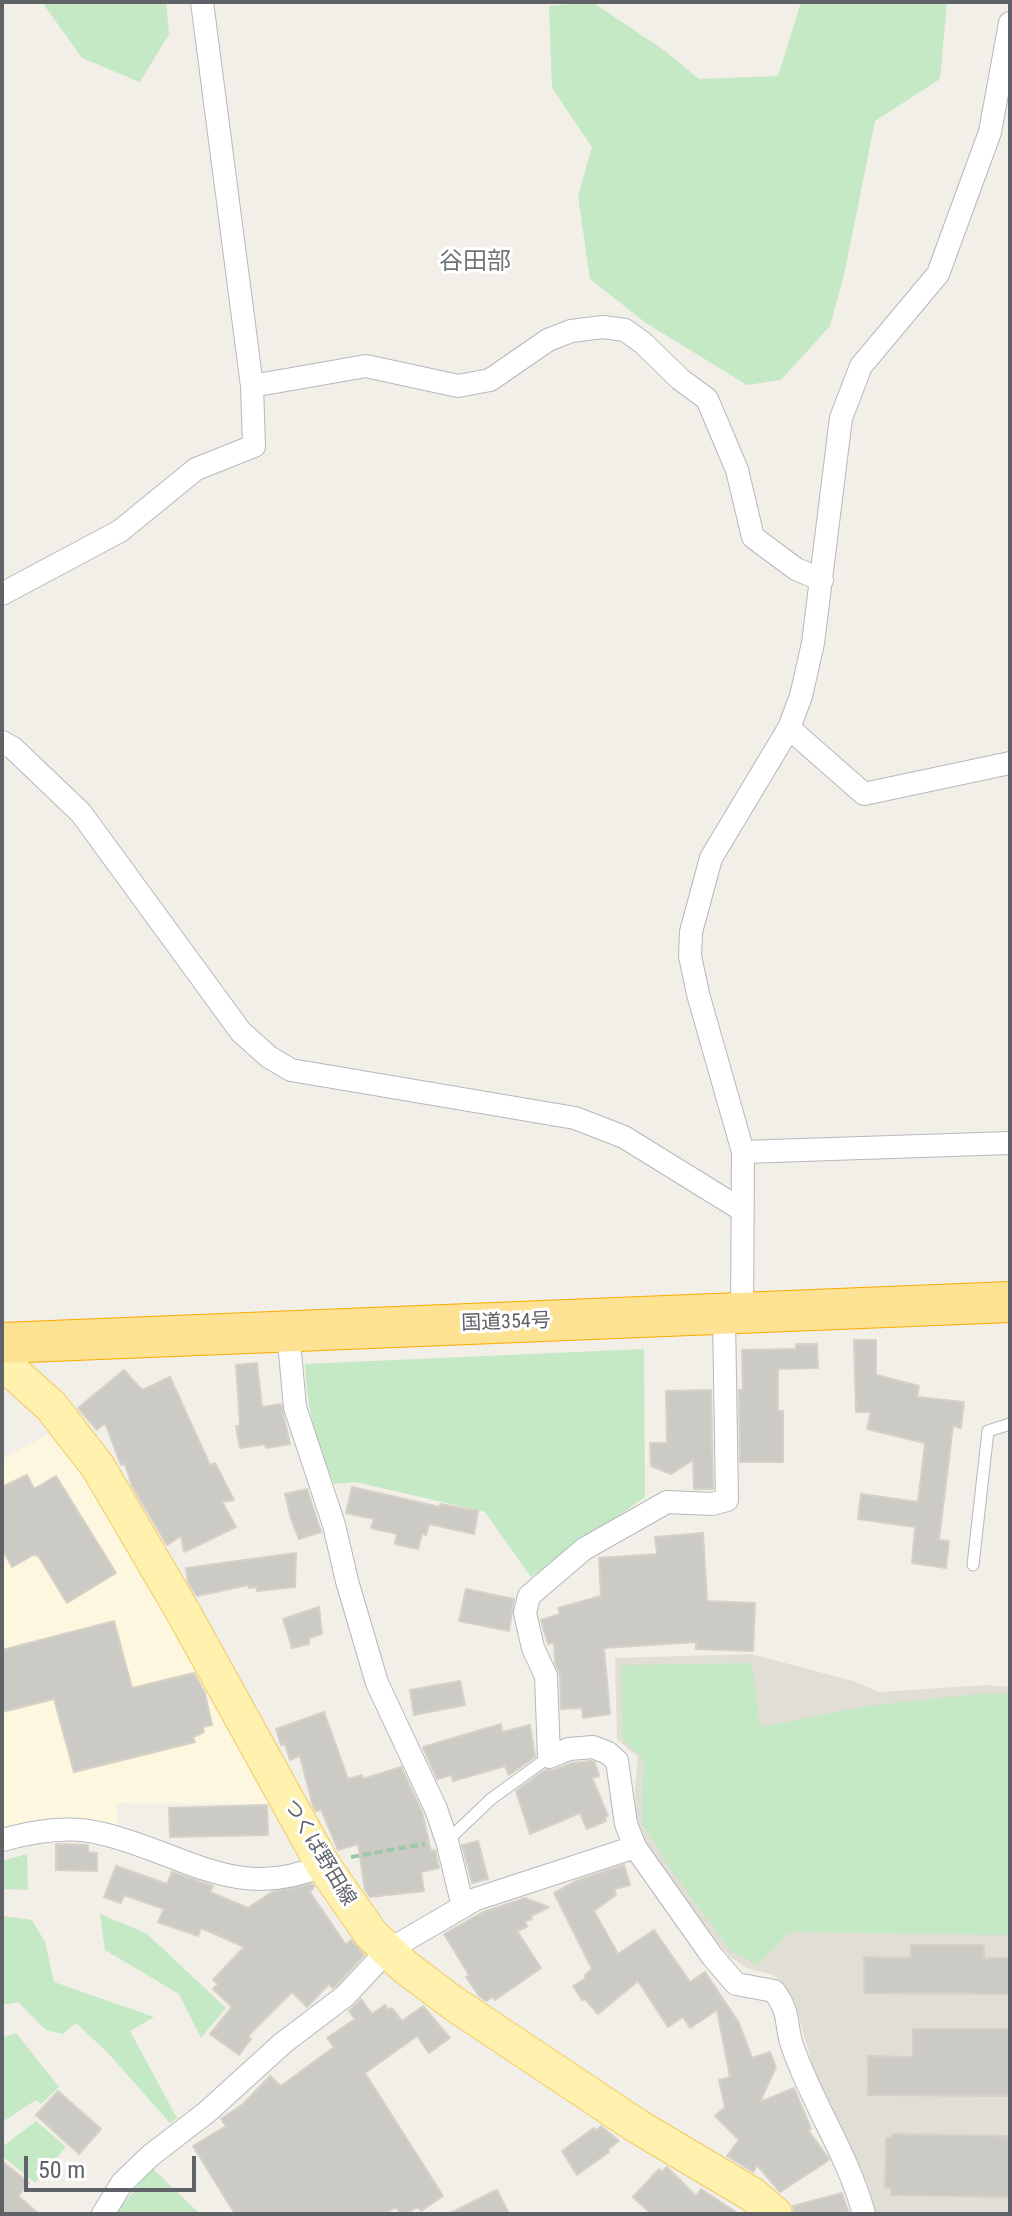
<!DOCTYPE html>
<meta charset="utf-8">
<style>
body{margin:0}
#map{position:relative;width:1012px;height:2216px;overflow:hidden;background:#f1efe8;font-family:"Roboto Condensed",sans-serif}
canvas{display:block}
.frame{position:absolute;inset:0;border:4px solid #5f6368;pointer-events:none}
.scale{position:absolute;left:24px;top:2156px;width:172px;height:36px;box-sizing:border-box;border:4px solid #5f6368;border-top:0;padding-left:10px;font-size:24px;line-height:28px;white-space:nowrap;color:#5f6368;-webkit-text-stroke:6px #fff;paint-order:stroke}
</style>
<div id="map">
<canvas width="1012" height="2216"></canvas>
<div class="frame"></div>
<div class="scale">50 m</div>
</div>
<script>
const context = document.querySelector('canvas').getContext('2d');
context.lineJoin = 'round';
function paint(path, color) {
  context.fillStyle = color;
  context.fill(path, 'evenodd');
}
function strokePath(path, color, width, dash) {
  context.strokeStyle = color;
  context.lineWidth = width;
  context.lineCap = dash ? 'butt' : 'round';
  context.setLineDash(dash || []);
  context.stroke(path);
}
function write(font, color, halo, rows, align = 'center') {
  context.font = font + ' "Roboto Condensed","Noto Sans JP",sans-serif';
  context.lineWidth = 6;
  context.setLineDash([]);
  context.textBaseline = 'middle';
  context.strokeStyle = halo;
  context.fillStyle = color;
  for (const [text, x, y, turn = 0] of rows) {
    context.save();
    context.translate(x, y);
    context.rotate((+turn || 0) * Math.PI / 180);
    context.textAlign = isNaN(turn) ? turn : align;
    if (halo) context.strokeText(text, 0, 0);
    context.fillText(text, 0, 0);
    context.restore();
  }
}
const commercial = new Path2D(`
 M53 1432 85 1472 274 1804 116 1803 118 1830 2 1832V1459Z`);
const education = new Path2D(`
 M751 1654 853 1681 879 1692 987 1685 1010 1687V2214H876L867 2183 814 2071 795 2003 781 1981 773 1975 747 1968 729 1956 682 1897 636 1826 635 1788 638 1757 617 1739 615 1658Z`);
const green = new Path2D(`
 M42 2H166L169 34 140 82 82 58Z
 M592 2 665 51 699 79 778 76 801 2H947L940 79 875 121 844 275 830 326 781 380 747 385 646 323 590 279 578 196 592 147 552 88 549 6Z
 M644 1349 645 1497 531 1577 485 1512 356 1482 334 1484C317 1445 306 1406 305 1364Z
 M752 1663 760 1727 867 1706 987 1693 1010 1694V1935L790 1932 757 1965 731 1951 672 1871 642 1824 643 1759 622 1738 621 1665Z
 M27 1854 28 1890 2 1889V1861Z
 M100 1914 146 1933 226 2008 201 2038 179 1994 105 1950Z
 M2 1916 32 1920 45 1942 54 1982 154 2017 130 2031 177 2118 170 2123 108 2053 76 2023 63 2034 46 2030 18 2002 2 2005Z
 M16 2033 59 2087 41 2104 36 2100 2 2122V2038Z
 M36 2121 66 2147 35 2183 2 2156V2147Z
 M152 2168 200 2214H115Z`);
const building = new Path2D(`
 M854 1340H876V1375L919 1386 917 1397 964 1402 961 1428 953 1426 939 1540 949 1541 946 1568 912 1563 915 1527 858 1519 861 1494 918 1502 925 1443 867 1429 871 1412H856Z
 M796 1344H817L818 1368 778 1369V1411H783V1462H740L739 1390H743L742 1350 796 1349Z
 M257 1363 262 1407 281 1404 290 1444 266 1448 265 1444 240 1448 236 1426H240L236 1365Z
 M124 1370 142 1390 170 1377 210 1465 215 1463 234 1500 222 1502 236 1527 184 1552 181 1536 167 1545 132 1486 125 1464 121 1465 105 1423 97 1430 78 1408Z
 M711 1390 713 1489H694L693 1460 671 1474 651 1466 650 1443H667L666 1391Z
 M27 1475 34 1489 56 1476 116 1573 67 1603 39 1557 35 1554 12 1567 2 1549V1487Z
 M352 1487 440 1507V1504L478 1511 474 1534 429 1524 426 1535 422 1533 418 1549 395 1544 397 1534 371 1528 374 1519 346 1513Z
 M307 1489 321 1532 299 1539 291 1519 285 1494Z
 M703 1533 707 1601 755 1603 753 1651 696 1649V1642L604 1648 610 1714 583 1718 582 1708 561 1709 560 1675 555 1663 554 1642 548 1644 541 1620 560 1614 558 1608 601 1596 599 1558 657 1554 655 1537Z
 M296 1553 295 1587 257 1591V1587L249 1588 248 1585 197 1596 188 1582 186 1568Z
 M466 1589 514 1599 509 1631 459 1621Z
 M319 1607 322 1634 309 1638V1644L292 1648 283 1619Z
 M114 1621 132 1688 194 1673 205 1693 212 1725 203 1727 204 1732 193 1737 195 1742 74 1772 54 1699 2 1712V1650Z
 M460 1681 465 1705 414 1715 410 1690Z
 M324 1712 348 1779 362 1775 363 1779 401 1767 422 1812 431 1851 435 1850 439 1868 421 1872 424 1891 370 1897 365 1890 358 1844 338 1850 321 1809 316 1811 313 1806 300 1756 290 1760 285 1744 281 1745 276 1729Z
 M501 1724 502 1732 530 1725 535 1757 509 1775 505 1766 453 1781 451 1775 437 1779 423 1747Z
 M591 1761 595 1763 599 1776 592 1778 608 1816 605 1817 606 1821 587 1829 580 1813 530 1834 516 1791 545 1770H554L572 1763Z
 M267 1805 268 1835 170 1837 169 1808Z
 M478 1841 488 1879 472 1883 462 1845Z
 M56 1844 88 1845V1852L97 1853V1871L56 1870Z
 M624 1865 630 1885 614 1889 616 1895 594 1911 618 1954 654 1930 690 1982 705 1972 739 2023 752 2058 770 2052 776 2067 760 2102 794 2088 811 2129 808 2130 827 2156 829 2160 780 2192 757 2165 753 2172 727 2156 739 2140 715 2116 725 2107 719 2080 730 2077 717 2010 690 2028 683 2017 668 2027 638 1981 598 2014 585 1999 582 2000 573 1986 585 1979V1975L592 1969 554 1893 576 1881Z
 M116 1866 167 1884 172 1872 213 1886 210 1892 248 1908 272 1892 312 1884 314 1887 310 1892 346 1945 351 1940 364 1955 336 1986 332 1988 329 1984 307 2007 292 1992 248 2036 251 2039 239 2055 210 2034 232 2007 213 1989 218 1984 213 1980 244 1947 201 1928 198 1936 158 1922 164 1909 124 1895 121 1903 104 1897Z
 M525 1898 549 1907 531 1916 532 1919 525 1921 527 1927 517 1931 541 1968 495 2000 493 1997 486 2001 479 1996 466 1977 469 1975 444 1934 483 1912Z
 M911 1945H984V1958H1010V1994L864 1993V1957L911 1958Z
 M361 1999 372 2014 385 2005 388 2010 392 2008 402 2021 423 2006 450 2038 429 2053 417 2036 365 2073 443 2196 421 2211 418 2207 406 2214H401L396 2207 384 2214H235L193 2146 226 2126 221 2119 243 2104 270 2076 281 2086 334 2047 327 2038 355 2019 349 2011Z
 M913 2029H1010V2096L868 2095V2056L913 2057Z
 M58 2091 101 2129 79 2154 36 2115Z
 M601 2126 619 2141 607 2150 609 2152 577 2175 562 2151 594 2128 595 2131Z
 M892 2134 1010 2136V2197L891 2195V2188H885L886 2138 892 2137Z
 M2 2161 29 2183 18 2196 39 2214H2Z
 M667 2167 696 2196 701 2189 739 2214H651L633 2197 659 2169 662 2172Z
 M497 2190 509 2214H448Z
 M842 2193 849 2214H794L793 2206Z`);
const path = new Path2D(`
 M351 1857 425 1844`);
const lane = new Path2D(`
 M973 1565 988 1431 1010 1424
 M447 1841 491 1799 549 1757`);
const street = new Path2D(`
 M252 386 366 366 458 386 490 380 548 340 571 331 603 327 625 330 643 343 680 379 707 399 737 470 753 537 796 569 822 580
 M2 594 120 531 196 469 254 446 252 386 202 2
 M789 728 864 794 1010 763
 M2 742 13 748 81 813 241 1032 269 1057 291 1070 575 1118 624 1137 742 1210
 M743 1152 1010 1143
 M742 1314 743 1152 698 994 690 956 691 932 711 858 789 728 801 696 813 643 841 418 861 366 938 274 990 132 1010 23
 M724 1315 727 1500 712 1504 667 1502 584 1549 529 1596 525 1613 533 1648 546 1676 549 1757 569 1749 593 1747 608 1753 617 1761 626 1824 635 1847 712 1956 736 1984 774 1991C792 2016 784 2023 793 2048 813 2105 848 2155 864 2214
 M288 1331 295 1407 334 1525 347 1581 377 1683 436 1809 447 1841 463 1907
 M2 1840C32 1832 68 1825 99 1833 181 1851 236 1904 323 1865
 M103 2214 122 2183 150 2156 207 2112 283 2043 345 1996 387 1951 476 1899 635 1847`);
const primary = new Path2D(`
 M2 1362 51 1406 98 1467 183 1612 323 1865 371 1934 404 1966 453 2003 637 2126 753 2195 775 2214`);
const highway = new Path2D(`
 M2 1343 1010 1302`);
const streetNames = [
 ["国道354号",506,1323,-2],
 ["つくば野田線",319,1853,59]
];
const quarterNames = [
 ["谷田部",475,263]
];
paint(commercial, '#fef7e0');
paint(education, '#e1ded6');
paint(green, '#c5e8c5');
paint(building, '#cccac5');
strokePath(building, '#d6d1c6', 2);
strokePath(lane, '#b5b8bc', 13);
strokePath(street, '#b5b8bc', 24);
strokePath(primary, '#f2c960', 36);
strokePath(highway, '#f9ab00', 42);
strokePath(path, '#9cc7a9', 4, [8, 4]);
strokePath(lane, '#fff', 11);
strokePath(street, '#fff', 22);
strokePath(primary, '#fff2af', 34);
strokePath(highway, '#fde293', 40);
write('20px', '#5f6368', '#fff', streetNames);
write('24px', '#70757a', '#fff', quarterNames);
</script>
